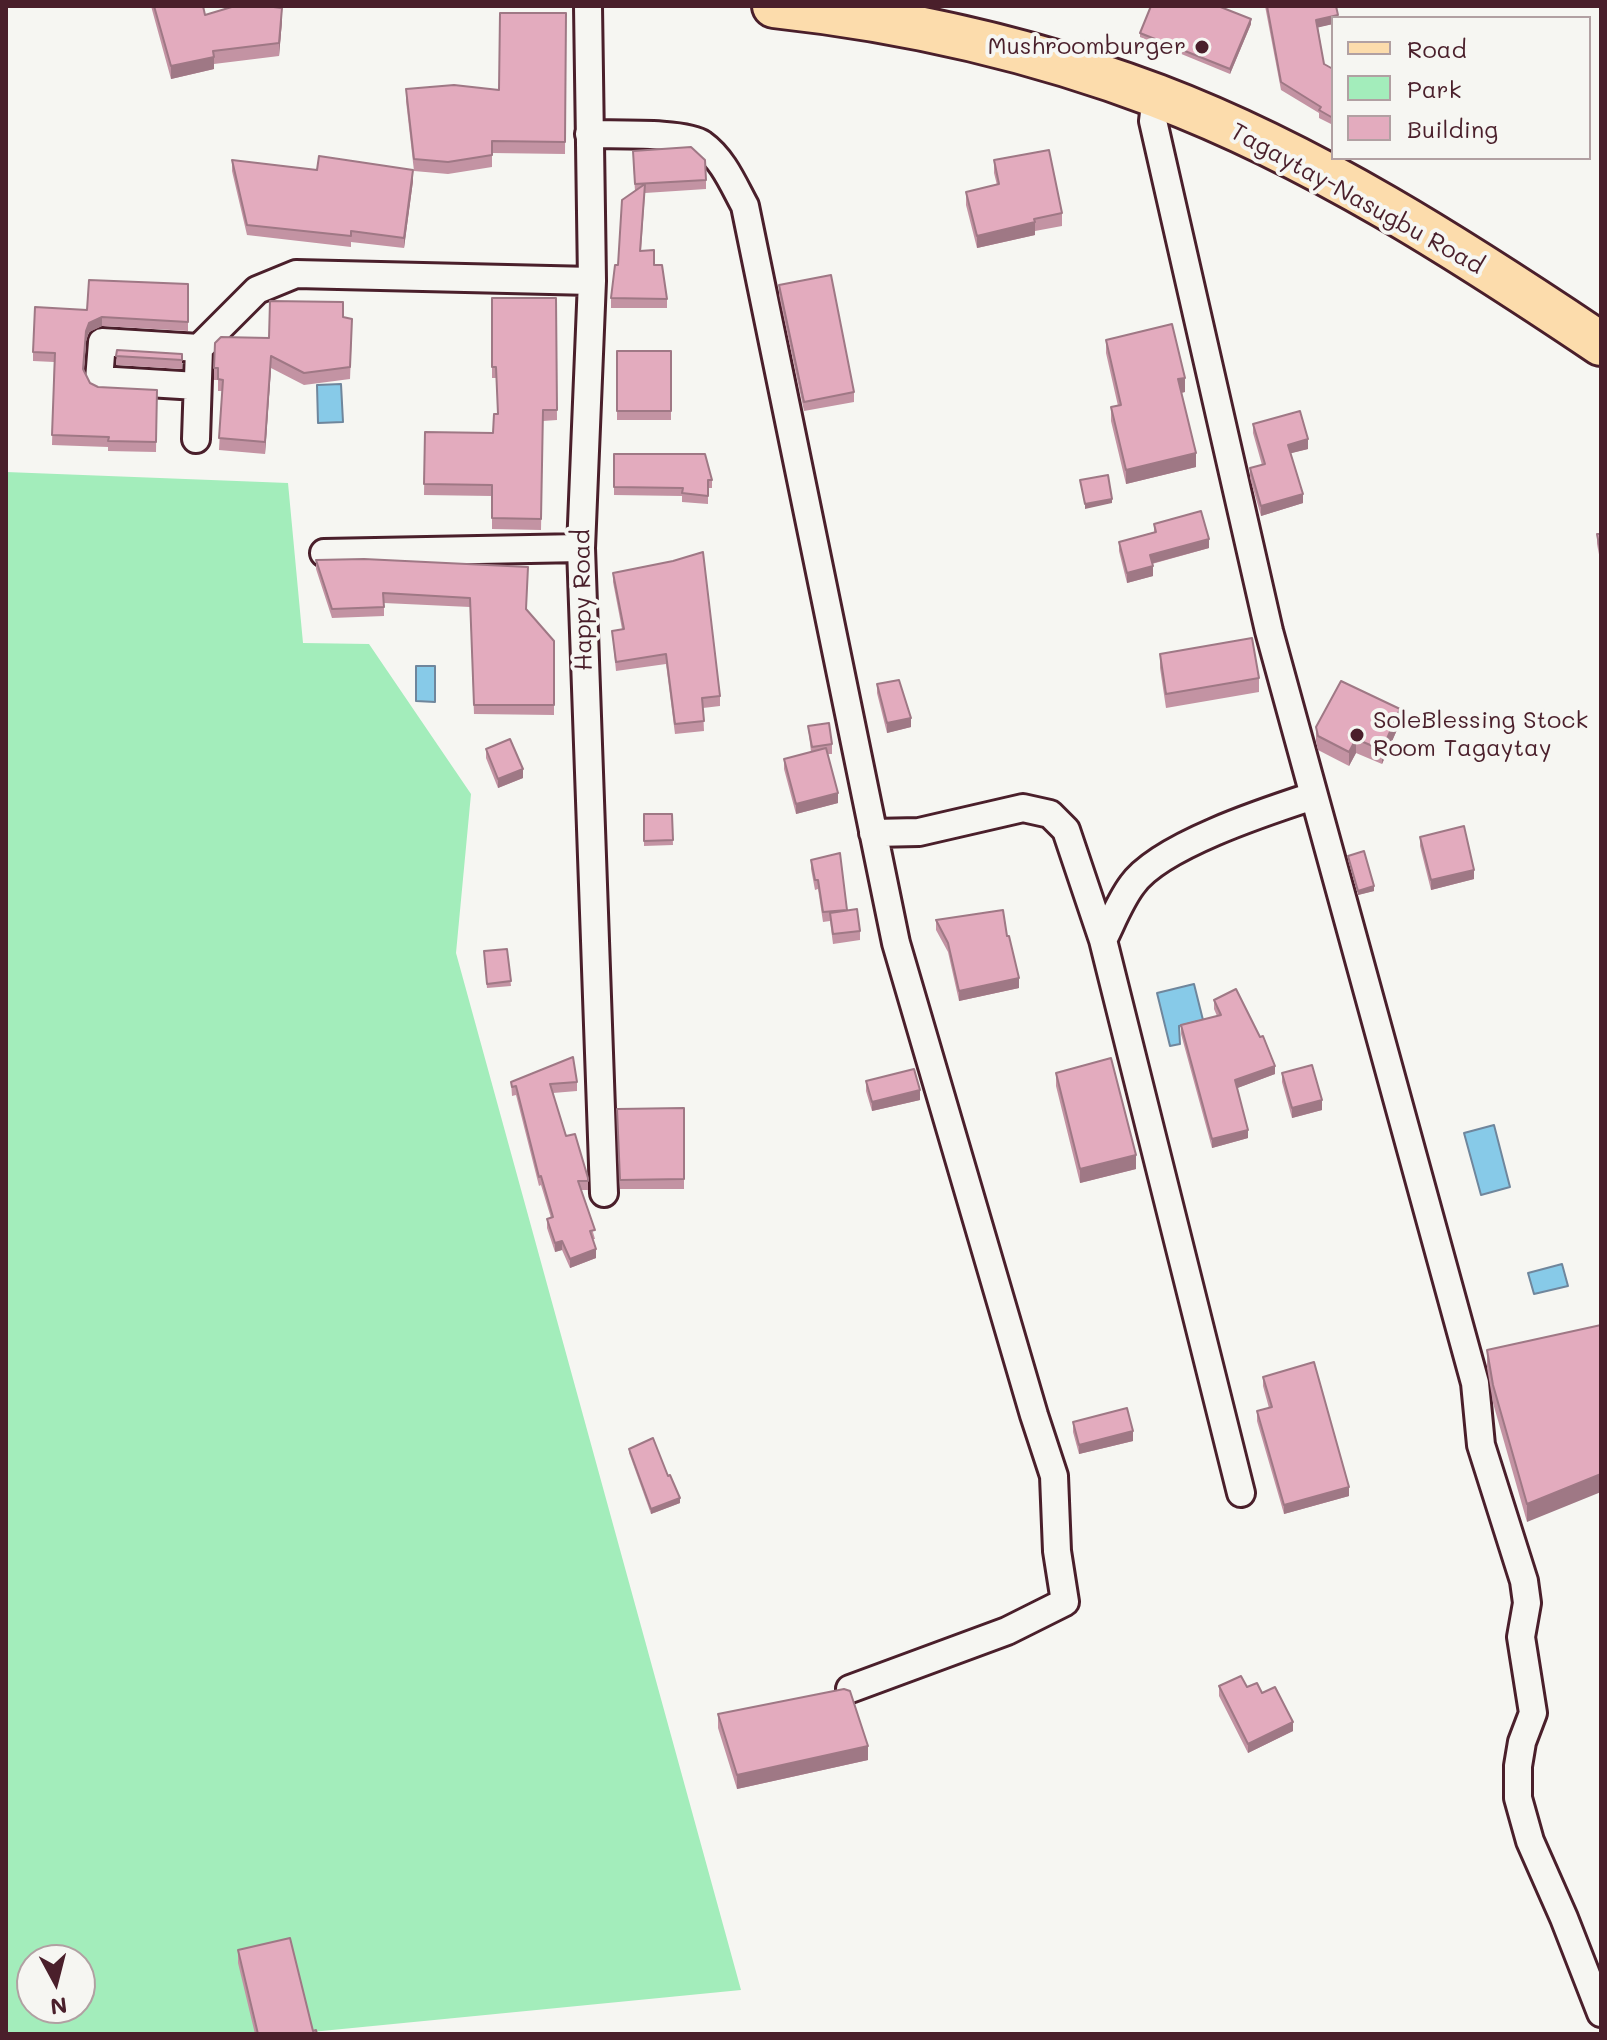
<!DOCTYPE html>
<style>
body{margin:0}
#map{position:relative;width:1607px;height:2040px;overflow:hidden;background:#f6f6f2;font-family:Mali,sans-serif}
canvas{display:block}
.frame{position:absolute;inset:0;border:8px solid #4a1f2b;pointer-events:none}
.legend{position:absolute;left:1331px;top:16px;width:260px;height:144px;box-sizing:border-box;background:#f6f6f2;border:2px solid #b1a0a2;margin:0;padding:10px 14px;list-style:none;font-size:24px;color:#4a1f2b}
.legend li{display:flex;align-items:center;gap:16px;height:40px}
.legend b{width:40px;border:2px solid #b1a0a2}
.north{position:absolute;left:16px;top:1944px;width:80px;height:80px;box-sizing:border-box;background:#f6f6f2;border:2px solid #b1a0a2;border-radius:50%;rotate:173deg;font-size:22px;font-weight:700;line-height:32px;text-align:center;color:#4a1f2b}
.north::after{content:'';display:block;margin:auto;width:28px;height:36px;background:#4a1f2b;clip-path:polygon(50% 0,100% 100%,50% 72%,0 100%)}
</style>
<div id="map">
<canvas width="1607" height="2040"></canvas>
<div class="frame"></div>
<ul class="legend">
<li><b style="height:10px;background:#fcdcac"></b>Road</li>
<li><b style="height:22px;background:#a3edbb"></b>Park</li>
<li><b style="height:22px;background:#e3abbe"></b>Building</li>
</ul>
<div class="north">N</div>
</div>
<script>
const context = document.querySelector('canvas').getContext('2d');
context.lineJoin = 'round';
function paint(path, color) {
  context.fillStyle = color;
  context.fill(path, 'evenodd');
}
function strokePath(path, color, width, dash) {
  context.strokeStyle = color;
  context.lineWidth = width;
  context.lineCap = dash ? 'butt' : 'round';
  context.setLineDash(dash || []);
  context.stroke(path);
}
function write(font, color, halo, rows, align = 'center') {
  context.font = font + ' Mali,sans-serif';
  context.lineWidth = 8;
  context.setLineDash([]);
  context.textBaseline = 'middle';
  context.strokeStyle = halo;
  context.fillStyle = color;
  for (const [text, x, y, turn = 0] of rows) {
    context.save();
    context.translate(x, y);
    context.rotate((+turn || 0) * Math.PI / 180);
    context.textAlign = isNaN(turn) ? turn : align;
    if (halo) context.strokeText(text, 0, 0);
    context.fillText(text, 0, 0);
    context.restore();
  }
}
const green = new Path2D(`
 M6 472 288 483 303 643 369 644 471 794 456 953 741 1990 291 2034H6ZM32 1960H80V2008H32Z`);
const water = new Path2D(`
 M341 384 343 422 318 423 317 385Z
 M416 666H435V702L416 701Z
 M1194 984 1203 1020 1179 1026 1180 1044 1170 1046 1157 993Z
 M1494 1125 1510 1187 1481 1195 1464 1133Z
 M1562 1264 1568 1286 1534 1294 1528 1273Z`);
const minor = new Path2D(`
 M588 6 592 281 581 548 604 1193
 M1156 96 1153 121 1269 631 1475 1383 1481 1445 1524 1581 1527 1603 1521 1637 1533 1713 1522 1742 1518 1766V1798L1530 1841 1564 1918 1601 2013
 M589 134C612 135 686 132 702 144 723 159 733 184 745 206L896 943 1034 1415 1054 1476 1057 1551 1065 1602 1007 1631 850 1689
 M197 386 99 380 102 342 199 348
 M196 439 199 348 257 290 296 274 592 281
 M324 553 581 548
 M873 833 919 832 1023 808 1050 814 1066 830 1103 940 1241 1493
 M1103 940C1112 922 1120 901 1132 885 1159 846 1267 811 1313 796`);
const primary = new Path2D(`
 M774 6C903 20 1035 50 1157 96 1315 156 1461 250 1601 344`);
const wall = new Path2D(`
 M151 6H203L205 15 266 6 282 21 279 56 214 64V69L171 79Z
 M1265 6H1336L1338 18H1333V24L1318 27 1324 64 1333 69V125L1319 118V113L1281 90Z
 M566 13 565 154 492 153V167L448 174 414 171 406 101V89L499 90Z
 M1251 24 1230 74 1140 37V33Z
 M232 160 413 181 404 248 351 242V247L247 235 232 171Z
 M633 160 706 180V189L645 193 641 251 654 265 667 299V308H611V298L635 191Z
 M994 160 1062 213V226L1035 231V235L977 248 966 205V192L997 185 994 173Z
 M188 284V331L102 326 89 332 86 341 84 371 90 383 98 387 157 390 156 452 108 451V447L52 445 54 362 33 361V352L87 310Z
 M779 285 854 392V402L804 411 779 295Z
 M492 298H556L557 420 543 421 541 530 492 529V496L424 495 425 432 493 433 498 414 496 378H492Z
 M343 318 352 331 350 379 304 385 271 368 265 454 219 450 222 391H218V380H214V368Z
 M1106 340 1185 392 1182 393 1196 467 1126 484 1111 421V407L1118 406 1106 353Z
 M117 350 182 354V369L116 365Z
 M617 351H671V420H617Z
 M1253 424 1308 449 1291 453 1303 503 1261 516 1250 478V468L1262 465 1253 433Z
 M614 454 712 480V488H708V504L682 502V496L614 495Z
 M1154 524 1209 548 1152 564 1153 576 1127 583 1119 551V542L1154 532Z
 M1597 534H1601V565L1597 544Z
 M316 560 526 610 554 641V715L474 714 470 607 384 603V616L332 618 316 569Z
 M613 573 720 696V706L703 708 704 731 675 734 666 664 616 671 612 631 622 629 613 582Z
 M1160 654 1259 678V692L1166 708 1160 668Z
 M877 684 911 727 887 733 877 693Z
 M1400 723 1382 764 1356 753 1349 766 1318 750 1316 741V727Z
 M808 726 832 744V754H828L838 803 796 814 784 769V759L811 752Z
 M486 749 523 778 498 788 486 758Z
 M644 814H672L673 845 644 846Z
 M1420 837 1474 879 1431 890 1420 846Z
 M840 853 847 911 860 931V940L833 944 830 921 823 922 818 889 815 890 811 869V860Z
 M1348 856 1374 891 1358 895 1348 860Z
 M936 920 1019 988 959 1001 948 952 936 930Z
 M507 949 511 986 487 988 484 951Z
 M1214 1000 1275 1074 1237 1088 1248 1138 1212 1148 1181 1034V1025L1217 1016 1214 1009Z
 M1056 1073 1136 1169 1080 1183 1056 1086Z
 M1282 1073 1322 1110 1292 1118 1282 1082Z
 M866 1081 920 1100 872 1111 866 1091Z
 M511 1082H577V1091L553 1093 566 1136 588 1178V1190H581L595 1239H593L596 1258 570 1268 562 1250 555 1252 547 1228V1219L551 1218 541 1185 539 1186 516 1095 512 1096Z
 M684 1108V1189H620L617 1109Z
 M1601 1325 1527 1522 1493 1403 1487 1368V1350Z
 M1263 1377 1349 1496 1284 1514 1257 1421V1411L1269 1408 1263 1386Z
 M1073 1422 1133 1441 1079 1454 1073 1432Z
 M629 1449 668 1476 680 1503 651 1514 629 1453Z
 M1219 1686 1247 1687 1262 1693 1293 1731 1248 1753 1219 1696Z
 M718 1714 868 1760 737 1789 718 1728Z
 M238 1950 313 2031 317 2034H255L238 1963Z`);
const shadedWall = new Path2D(`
 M282 8V21L279 56V43Z
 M1338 15V18H1333V24L1316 28V20Z
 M1251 19V24L1230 74V69Z
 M214 57V69L171 79V66Z
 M413 170V181L404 248V238Z
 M1035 222V235L977 248V236Z
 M102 317V326L89 332 86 341 83 379 86 331 89 323Z
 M271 356V368L265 454V442Z
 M1185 378V392L1178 393V379Z
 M1308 439V449L1288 454V445Z
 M1196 453V467L1126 484V470Z
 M1303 494V503L1261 516V506Z
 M1112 499V503L1085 509V504Z
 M1209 539V548L1150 564V555Z
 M1153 566V576L1127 583V573Z
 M1400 709V723L1382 764V750Z
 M911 718V727L887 733V723Z
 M1356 739V753L1349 766V752Z
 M523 769V778L498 788V779Z
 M838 793V803L796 814V804Z
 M1474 870V879L1431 890V880Z
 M1374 886V891L1358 895V891Z
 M1019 978V988L959 1001V991Z
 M1275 1066V1074L1235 1089V1080Z
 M920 1090V1100L872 1111V1102Z
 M1322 1100V1110L1292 1118V1108Z
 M1248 1130V1138L1212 1148V1139Z
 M1136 1155V1169L1080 1183V1169Z
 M562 1241V1250L555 1252V1243Z
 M596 1249V1258L570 1268V1259Z
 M1133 1431V1441L1079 1454V1445Z
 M1601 1474V1492L1527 1522V1504Z
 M1349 1487V1496L1284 1514V1505Z
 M680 1498V1503L651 1514V1509Z
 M1293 1722V1731L1248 1753V1744Z
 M868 1746V1760L737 1789V1775Z`);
const building = new Path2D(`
 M154 6H203L205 15 235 6H265L282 8 279 43 213 51 214 57 171 66Z
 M1151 6H1218L1251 19 1230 69 1140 33Z
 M1267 6H1336L1338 15 1316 20 1324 64 1333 69V118L1319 110 1321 107 1281 82Z
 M500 13H566L565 142 492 141V155L448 162 414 159 406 89 454 85 499 90Z
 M691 147 705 160 706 180 635 184 633 151Z
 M1049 150 1062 213 1034 219 1035 222 977 236 966 192 999 184 994 160Z
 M319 156 413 170 404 238 351 231V236L247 225 232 160 317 170Z
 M645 184 640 251 654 250V265H662L667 299 611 298 615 265H618L622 200Z
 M831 275 854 392 804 402 779 285Z
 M89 280 188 284V322L102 317 89 323 86 331 83 369 90 383 98 387 157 390 156 442 108 441 109 437 52 435 55 353 33 352 35 307 87 310Z
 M492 298H556L557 410H543L541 519 492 518V485L424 484 425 432 493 433 494 414H498L496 367H492Z
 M270 301 343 302V317L352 319 350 367 304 373 271 356 265 442 219 438 223 380 218 379V368H214L215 343 221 337 269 338Z
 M1172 324 1185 378 1178 379 1196 453 1126 470 1111 407 1121 405 1106 340Z
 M117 350 182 354V360L116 356Z
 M617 351H671V411H617Z
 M1300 411 1308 439 1288 445 1303 494 1261 506 1250 468 1265 464 1253 424Z
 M614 454H705L712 480H708V496L682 493 683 488 614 487Z
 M1108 475 1112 499 1085 504 1080 480Z
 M1201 511 1209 539 1150 555 1153 566 1127 573 1119 542 1156 532 1154 524Z
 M1597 534H1601V555Z
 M703 552 720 696 702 698 704 721 675 724 666 654 616 662 612 631 624 629 613 573 673 561Z
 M364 559 528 567 526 609 554 641V705H474L470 598 383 593 384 607 332 609 316 560Z
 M1252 638 1259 678 1166 694 1160 654Z
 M899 680 911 718 887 723 877 684Z
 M1341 681 1400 709 1382 750 1356 739 1349 752 1318 736 1316 727Z
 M829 723 832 744 812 747 808 726Z
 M510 739 523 769 498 779 486 749Z
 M826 748 838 793 796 804 784 759Z
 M644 814H672L673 840 644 841Z
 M1464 826 1474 870 1431 880 1420 837Z
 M1364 851 1374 886 1358 891 1348 856Z
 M840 853 847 910 823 912 818 880H815L811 860Z
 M857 909 860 931 833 934 830 913Z
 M1003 910 1007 936H1009L1019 978 959 991 948 943 936 920Z
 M507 949 511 981 487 984 484 951Z
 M1236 989 1260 1037 1263 1036 1275 1066 1235 1080 1248 1130 1212 1139 1181 1025 1221 1015 1214 1000Z
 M573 1057 577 1082 550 1084 566 1136 575 1134 588 1178V1181H578L595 1230 590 1231 596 1249 570 1259 562 1241 555 1243 547 1219 553 1217 541 1176 539 1177 516 1086 512 1087 511 1082Z
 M1111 1058 1136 1155 1080 1169 1056 1073Z
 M1312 1065 1322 1100 1292 1108 1282 1073Z
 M914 1069 920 1090 872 1102 866 1081Z
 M684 1108V1179L620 1180 617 1109Z
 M1601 1325V1474L1527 1504 1493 1385 1487 1350Z
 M1314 1362 1349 1487 1284 1505 1257 1411 1272 1407 1263 1377Z
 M1127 1408 1133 1431 1079 1445 1073 1422Z
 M653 1438 668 1476 670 1475 680 1498 651 1509 629 1449Z
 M1241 1676 1247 1687 1257 1683 1262 1693 1275 1687 1293 1722 1248 1744 1219 1686Z
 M844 1689 850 1691 868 1746 737 1775 718 1714Z
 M290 1938 313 2031 316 2030 317 2034H258L238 1950Z`);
const markers = [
 [1202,47,8,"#4a1f2b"],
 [1357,735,8,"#4a1f2b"]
];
const poiNames = [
 ["Mushroomburger",1186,47],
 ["SoleBlessing Stock",1373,721,"left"],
 ["Room Tagaytay",1373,749,"left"]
];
const streetNames = [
 ["Tagaytay-Nasugbu Road",1357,199,29],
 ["Happy Road",583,600,-91]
];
paint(green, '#a3edbb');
paint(water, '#87cae8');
strokePath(water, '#6f869c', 2);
strokePath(minor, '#4a1f2b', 32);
strokePath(primary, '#4a1f2b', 48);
strokePath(minor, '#f6f6f2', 26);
strokePath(primary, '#fcdcac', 42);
paint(wall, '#c393a3');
paint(shadedWall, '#9f7885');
paint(building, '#e3abbe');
strokePath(building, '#9f7885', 2);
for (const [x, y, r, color] of markers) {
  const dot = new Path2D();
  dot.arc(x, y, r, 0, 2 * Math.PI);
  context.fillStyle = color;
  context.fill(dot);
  strokePath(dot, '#f6f6f2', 3);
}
write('24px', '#4a1f2b', '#f6f6f2', poiNames, 'right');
write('24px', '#4a1f2b', '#f6f6f2', streetNames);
</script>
